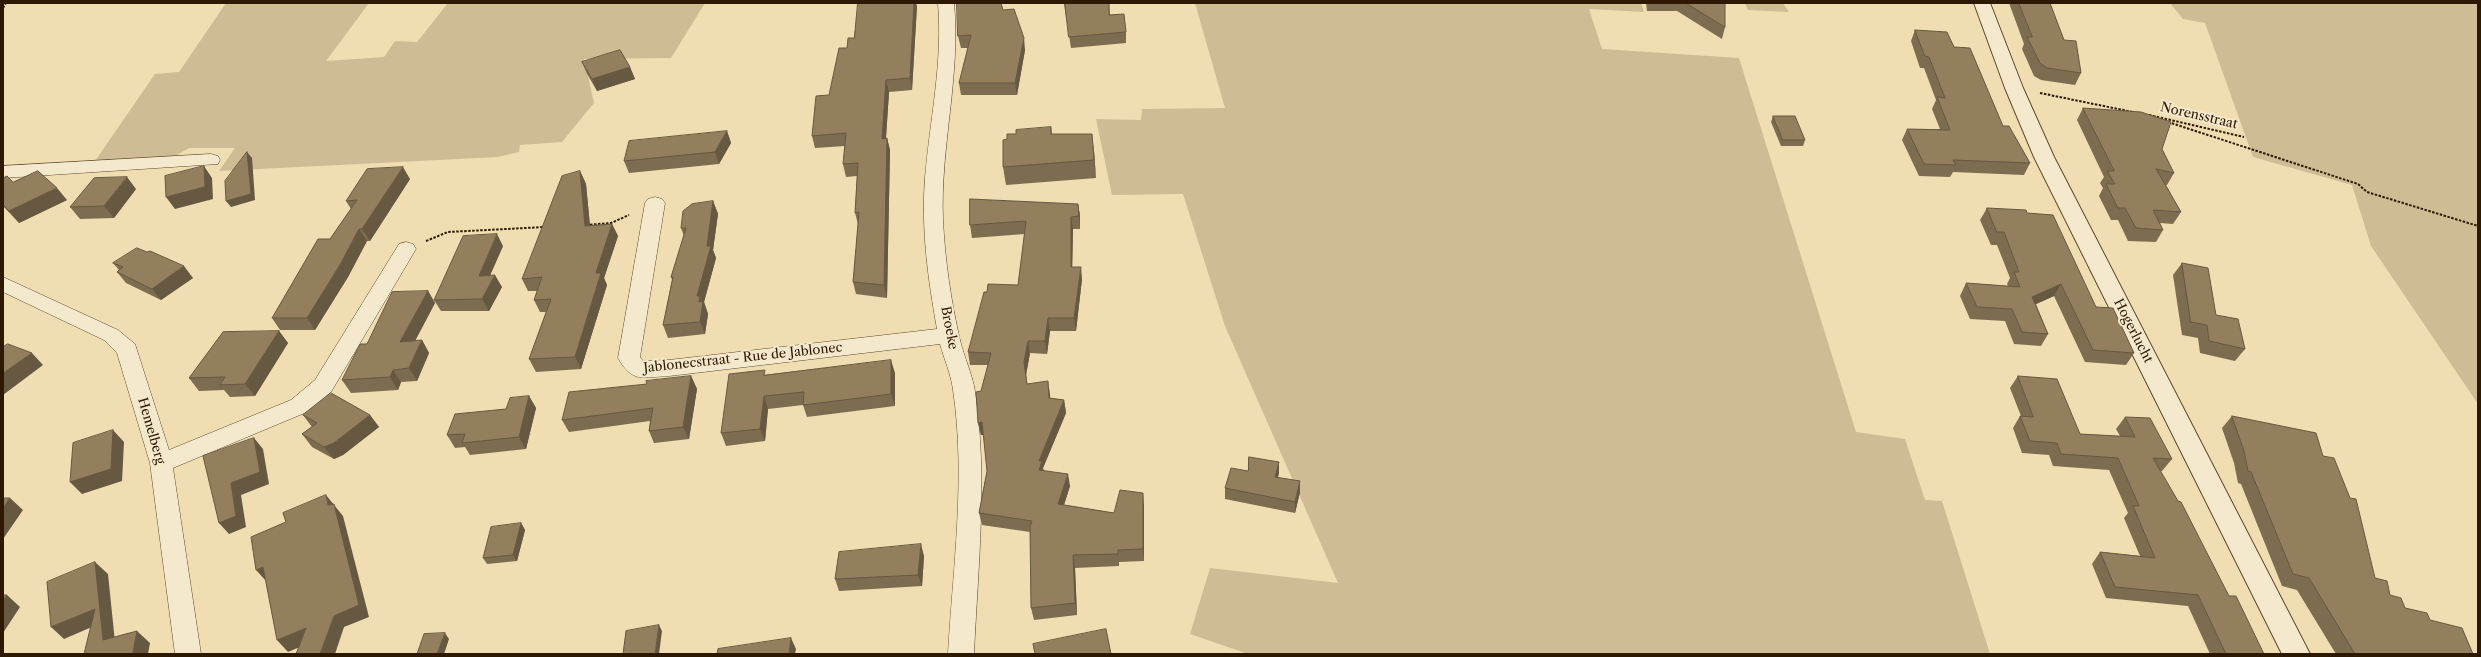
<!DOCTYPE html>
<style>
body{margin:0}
#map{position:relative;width:2481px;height:657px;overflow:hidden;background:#f0ddb2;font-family:"Libre Caslon Text",serif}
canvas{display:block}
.frame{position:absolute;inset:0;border:4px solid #2f1801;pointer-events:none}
</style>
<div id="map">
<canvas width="2481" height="657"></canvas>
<div class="frame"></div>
</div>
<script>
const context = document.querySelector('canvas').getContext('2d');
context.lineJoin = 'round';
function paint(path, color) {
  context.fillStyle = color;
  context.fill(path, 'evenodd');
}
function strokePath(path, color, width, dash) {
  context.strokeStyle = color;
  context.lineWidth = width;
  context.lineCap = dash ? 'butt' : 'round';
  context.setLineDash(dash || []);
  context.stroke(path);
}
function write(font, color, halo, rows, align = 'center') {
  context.font = font + ' "Libre Caslon Text",serif';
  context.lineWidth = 4;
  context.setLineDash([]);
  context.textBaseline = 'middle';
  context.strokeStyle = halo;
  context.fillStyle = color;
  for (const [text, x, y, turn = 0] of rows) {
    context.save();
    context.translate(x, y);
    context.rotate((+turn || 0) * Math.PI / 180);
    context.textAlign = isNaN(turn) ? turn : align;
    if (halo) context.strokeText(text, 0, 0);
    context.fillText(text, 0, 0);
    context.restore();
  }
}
const green = new Path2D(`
 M226 3H369L326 61 384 57 395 41 417 42 448 3H705L671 58 584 59 594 103 562 142 520 145 519 152 498 157 219 171 235 148H189L170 159 95 161 155 74 179 72Z
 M1195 3H1641L1644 12 1589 9 1602 49 1739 58 1856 432 1905 439 1925 500 1942 501 1990 654H1248L1190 634 1210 568 1338 583 1225 326 1183 194 1112 195 1096 119 1141 120 1142 109 1225 108Z
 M1745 3H1783L1789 12 1748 10Z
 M2170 3H2478V404L2371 246 2352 185 2253 157 2205 23 2183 19Z`);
const path = new Path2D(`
 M3 8 6 3
 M2040 93 2133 112
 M2149 115 2244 137
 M2168 122 2358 184 2367 192 2478 226
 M586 225 611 223 629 215
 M426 241 448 232 545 227`);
const minor = new Path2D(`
 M938 3H954C961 76 940 147 943 220 945 260 951 301 960 340 964 357 972 373 975 391 988 477 978 567 974 654H948C953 567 966 477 953 390 951 374 944 359 940 344L669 376C643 377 633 384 618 358L645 203 648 199 655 197 662 199 665 203 640 357 643 361 669 360 937 329C928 279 921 229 925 178 930 119 943 63 938 3Z
 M211 154 218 156 220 160 218 164 3 178V166Z
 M406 242 413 244 416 249 331 392 307 412 173 468 201 654H175L150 463 117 353 104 340 3 292V277L118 330 135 344 169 450 291 400 315 380 399 244Z`);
const tertiary = new Path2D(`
 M1974 3H1990L2023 88 2054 157 2310 654H2282L2034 157 2005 88Z`);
const wall = new Path2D(`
 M1064 3H1109L1110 15 1126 32V43L1071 48Z
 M1646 3H1725V27L1722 39 1677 11H1647Z
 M2009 3H2050L2064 40 2081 73 2075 85 2041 80 2034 76 2022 49 2024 44Z
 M917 6 912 90 889 92 886 139 887 138 890 150 887 298 856 294 853 282 858 224 855 213 857 176 846 177 843 164 845 146 815 148 812 136 829 95 847 48 854 38Z
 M1003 10 1025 50 1017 95H961L959 83 968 48H961L958 36Z
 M1915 30 1954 47 2003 126 2030 163 2024 175 1953 172 1950 177 1919 176 1902 140 1907 129H1940L1932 109 1936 100 1924 68H1920L1911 41Z
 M582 62 630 67 635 79 597 91 587 74Z
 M2083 108 2162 149 2174 173 2167 185H2166L2181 212 2173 224 2160 223 2163 230 2156 242 2128 241 2118 220H2111L2099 196 2103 188 2100 183 2104 177 2077 120Z
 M1773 116 1805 140 1803 146H1781L1771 122Z
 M1051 127 1052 134 1094 151 1096 178 1006 185 1003 167 1007 139 1016 134Z
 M727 131 731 143 719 164 629 173 624 161Z
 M580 171 586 184 590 225 612 224 618 236 604 278 607 285 581 369 536 372 529 359 546 312H540L534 300 537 291H528L522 279Z
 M3 178 13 182 67 200 19 223 3 206Z
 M410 179 370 241H367L348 277 315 330H280L272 318 330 239 351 209 346 201Z
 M136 189 114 218 80 219 70 207Z
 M713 201 718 214 713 250 716 258 704 302 708 314 705 334 668 338 663 325 672 280 671 277 684 236 681 228Z
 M1078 204 1080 216V229H1073L1072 267 1082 279 1076 331H1050L1047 354 1030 353 1026 375 1027 384 1050 394V398L1064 400 1066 413 1043 468 1044 471 1070 486 1064 505 1114 513 1144 506V561L1119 562V566L1075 568 1077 615 1034 620 1031 608 1030 532 982 525 979 513 987 471 984 435H981L978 423 981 391 988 365H970L968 352 987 292 1018 285 1025 234 972 238 970 225Z
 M1987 208 2027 213 2096 307 2134 353 2126 365 2085 362 2054 296 2036 304 2048 334 2041 346 2014 344 2005 321 1970 319 1960 296 1966 283 2008 286 2007 284 2010 278 1997 245H1991L1980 220Z
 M503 246 490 275 502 287 489 311H441L434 300Z
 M147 252 193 278 161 300 126 283 117 272 119 270 113 263Z
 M2182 263 2216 315 2245 349 2235 361 2200 353 2198 338 2182 335 2173 275Z
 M428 291 435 303 415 341 422 340 429 353 417 381 401 382 398 390 351 393 342 380 367 344Z
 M279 331 288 343 255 396 230 397 224 390 199 391 189 378Z
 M895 373V406L807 417 803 405 768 409 765 441 726 446 721 433 766 375Z
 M691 376 697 389 689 439 654 443 649 431 650 421 569 432 562 420 647 384Z
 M2018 376 2080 434 2120 436 2116 429 2125 417 2172 459 2162 471H2160L2229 596 2264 654H2210L2188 606 2106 598 2092 564 2100 552 2140 556 2124 518 2128 513 2109 470 2053 466 2049 455 2022 453 2013 428 2020 416H2021L2010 388Z
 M529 396 536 408 526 449 470 455 465 447 455 448 447 435 506 409Z
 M303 415H370L379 427 343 455 334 459 312 447 302 434 312 427Z
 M2232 416 2323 456 2375 578 2390 595 2405 608 2430 620 2473 654H2336L2297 590 2282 586 2241 484 2238 483 2234 463 2222 428Z
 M1279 462V473L1278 477 1300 492 1295 513 1225 499V488L1248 471Z
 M521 523 525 530 517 561 487 564 483 558Z
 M924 556 922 586 839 591 835 579Z`);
const shadedWall = new Path2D(`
 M914 3H916L917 6 912 90 910 78Z
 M1024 38 1025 50 1017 95 1015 83Z
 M630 67 635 79 597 91 592 79Z
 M886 80 889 92 885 151 882 139Z
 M727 131 731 143 719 164 715 152Z
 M1092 134 1094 151 1096 178 1094 160Z
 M887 138 890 150 887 298 884 285Z
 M247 152 252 158 255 200 231 207 226 201Z
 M204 166 212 178 213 199 175 209 166 197Z
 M403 167 410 179 370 241 362 229Z
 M580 171 586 184 591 238 585 226Z
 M127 177 136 189 114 218 104 206Z
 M57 188 67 200 19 223 9 211Z
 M713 201 718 214 713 250 716 258 704 302 708 314 705 334 700 322 697 296 707 246Z
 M1078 204 1080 216V229L1079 216Z
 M1071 217 1073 229 1072 280 1071 267Z
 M612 224 618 236 604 278 607 285 581 369 575 357 596 273Z
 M359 229 367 241 348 277 315 330 307 318Z
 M497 234 503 246 485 287 479 276Z
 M184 266 193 278 161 300 152 289Z
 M1081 267 1082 279 1076 331 1074 318Z
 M495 275 502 287 489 311 482 299Z
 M2061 284 2054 296 2025 309 2032 297Z
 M428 291 435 303 408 354 400 342Z
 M1048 318 1050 331 1047 354 1045 341Z
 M279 331 288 343 255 396 245 384Z
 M422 340 429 353 417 381 409 368Z
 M1028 341 1030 353 1026 375 1029 397 1024 362Z
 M32 353 43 365 3 395V373Z
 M891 360 895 373V406L891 394Z
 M393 370 401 382 398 390 390 377Z
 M691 376 697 389 689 439 683 427Z
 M1048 381 1050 394 1051 410 1049 398Z
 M529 396 536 408 526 449 519 437Z
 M764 396 768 409 765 441 760 429Z
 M1064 400 1066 413 1043 468 1044 474 1039 470V461Z
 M370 415 379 427 343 455 334 459 324 447Z
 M982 422 985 435H981L978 423Z
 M113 430 124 442 122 481 82 494 70 482Z
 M254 438 263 449 269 484 241 495 246 527 229 534 219 523 231 483Z
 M1279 462V473L1275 488V477Z
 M1068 474 1070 486 1060 517 1058 504Z
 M1300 481V492L1295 513V502Z
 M1143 493 1144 506V561L1143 549Z
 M326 495 343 516 369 617 344 627 335 654H320L334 616 328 505Z
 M10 498 23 510 3 539V508Z
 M521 523 525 530 517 561 513 555Z
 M921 544 924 556 922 586 918 575Z
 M1073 555 1075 568 1077 615 1075 603Z
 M95 562 108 574 116 652 103 640 101 623 64 639 51 627Z
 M263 567 267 582 256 570Z
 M7 595 20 607 3 633V600Z
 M659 625 662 631 659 654H655Z
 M306 628 316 640 288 652 277 640Z
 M137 631 150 643 148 654H130Z
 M445 633 449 639 444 654H437Z
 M791 638 796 649 795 654H789Z`);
const building = new Path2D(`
 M858 3H914L910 78 886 80 882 139 887 138 884 285 853 282 859 212 855 213 858 163 843 164 846 133 812 136 816 96 829 95 839 48H847L848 38H854Z
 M957 3H1001L1003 10 1014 9 1024 38 1015 83H959L971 35 958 36Z
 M1065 3H1109V15L1124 14 1126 32 1069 37Z
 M1686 3H1725V27Z
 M2019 3H2050L2064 40 2076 41 2081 73 2047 68 2040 63 2027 37H2032Z
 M1915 30 1947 32 1954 47 1970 48 2003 126H2009L2030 163 1953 160 1956 165 1924 164 1907 129 1950 130 1937 97 1945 98 1929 57 1925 56Z
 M620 50 630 67 592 79 582 62Z
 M2083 108 2141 112 2171 122 2162 149 2174 173 2156 169 2181 212 2153 210 2163 230 2136 228 2125 208H2118L2106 184H2115L2107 171H2114Z
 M1773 116H1795L1805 140H1783Z
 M1051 127V134H1092L1094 160 1003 167V140L1007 139V134H1016V130Z
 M727 131 715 152 624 161 629 141Z
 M247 152 251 194 226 201 225 181Z
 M204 166 205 187 166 197 165 176Z
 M403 167 362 229H359L340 265 307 318H272L318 239H330L357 200 346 201 367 169Z
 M38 171 57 188 9 211 3 205V178L7 176 13 182Z
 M580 171 585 226 612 224 596 273H601L575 357 529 359 551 299 534 300 542 277 522 279 562 176Z
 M127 177 104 206 70 207 94 178Z
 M970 199 1078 204 1079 216 1071 217V267H1081L1074 318H1048L1045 341H1028L1024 362 1027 384 1048 381 1049 398 1064 400 1039 461H1042L1039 470 1068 474 1058 504 1114 513 1120 490 1143 493V549L1118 550V554L1073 555 1075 603 1031 608 1030 526 1032 521 979 513 987 471 982 422 978 423 976 392 981 391 991 353 968 352 984 292H987L988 284 1018 285 1026 221 970 225Z
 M713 201 707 246H711L697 296H700L699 302 703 301 700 322 663 325 673 277H671L686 228H681L683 211 692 204Z
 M1987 208 2026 210 2027 213 2053 215 2096 307 2113 308 2134 353 2093 350 2061 284 2032 297 2048 334 2022 332 2012 309 1977 307 1966 283 2020 287 2014 272H2019L2004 232H1997Z
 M497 234 479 276 495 275 482 299 434 300 463 236Z
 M137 248 147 252 150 251 184 266 152 289 117 272 123 267 113 263Z
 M2182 263 2208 268 2216 315 2238 319 2245 349 2209 341 2207 325 2191 322Z
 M428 291 400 342 422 340 409 368 393 370 390 377 342 380 360 344H367L392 292Z
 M279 331 245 384 220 385 225 377 189 378 223 332Z
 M8 344 32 353 3 373V347Z
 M891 360V394L803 405 804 392 764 396 760 429 721 433 729 374 765 370 764 375Z
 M691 376 683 427 649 431 653 408 562 420 569 392 647 384 646 381Z
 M2018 376 2057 379 2080 434 2135 437 2125 417 2150 418 2172 459 2153 458 2178 501 2181 502 2229 596H2236L2264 654H2226L2198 595 2115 587 2100 552 2155 558 2133 506H2139L2118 458 2061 454 2057 443 2030 441 2020 416 2033 417Z
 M331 393 370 415 334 443 324 447 302 434 317 423 303 415Z
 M529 396 519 437 462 443 465 434 447 435 455 414 506 409 510 398Z
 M2232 416 2316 433 2323 456 2334 458 2350 498 2356 499 2375 578 2387 581 2390 595 2401 598 2405 608 2427 613 2430 620 2462 628 2473 654H2355L2309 578 2293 574 2251 472 2248 471 2244 451Z
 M113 430 111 469 70 482 73 443Z
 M254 438 260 472 231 483 236 516 219 523 203 456Z
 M1249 457 1279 462 1275 477 1300 481 1295 502 1225 488 1231 468 1248 471Z
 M326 495 328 505 334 504 359 605 334 616 320 654H296L306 628 277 640 263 567 256 570 251 537 286 522 283 513Z
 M3 498H10L3 508Z
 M521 523 513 555 483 558 491 527Z
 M921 544 918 575 835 579 839 552Z
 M95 562 103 640 137 631 133 653 130 654H84L95 609 51 627 47 582Z
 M3 595H7L3 600Z
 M659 625 655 654H623L626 631Z
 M1106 629 1111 654H1035L1033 644Z
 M445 633 437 654H417L424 634Z
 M791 638 789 654H717L718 649Z`);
const streetNames = [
 ["Norensstraat",2199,116,13],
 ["Broeke",949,328,79],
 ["Hogerlucht",2133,331,63],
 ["Jablonecstraat - Rue de Jablonec",743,358,-6],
 ["Hemelberg",151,431,74]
];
paint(green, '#cfbc94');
strokePath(minor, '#5f492d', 1);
strokePath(tertiary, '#5f492d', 2);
strokePath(path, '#2f1801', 2, [2.5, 1.5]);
paint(minor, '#f5e9cd');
paint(tertiary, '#f5e9cd');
paint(wall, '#7e6c50');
paint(shadedWall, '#675841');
paint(building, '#937e5d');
strokePath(building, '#675841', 1);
write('13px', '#2f1801', '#f5e9cd', streetNames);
</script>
